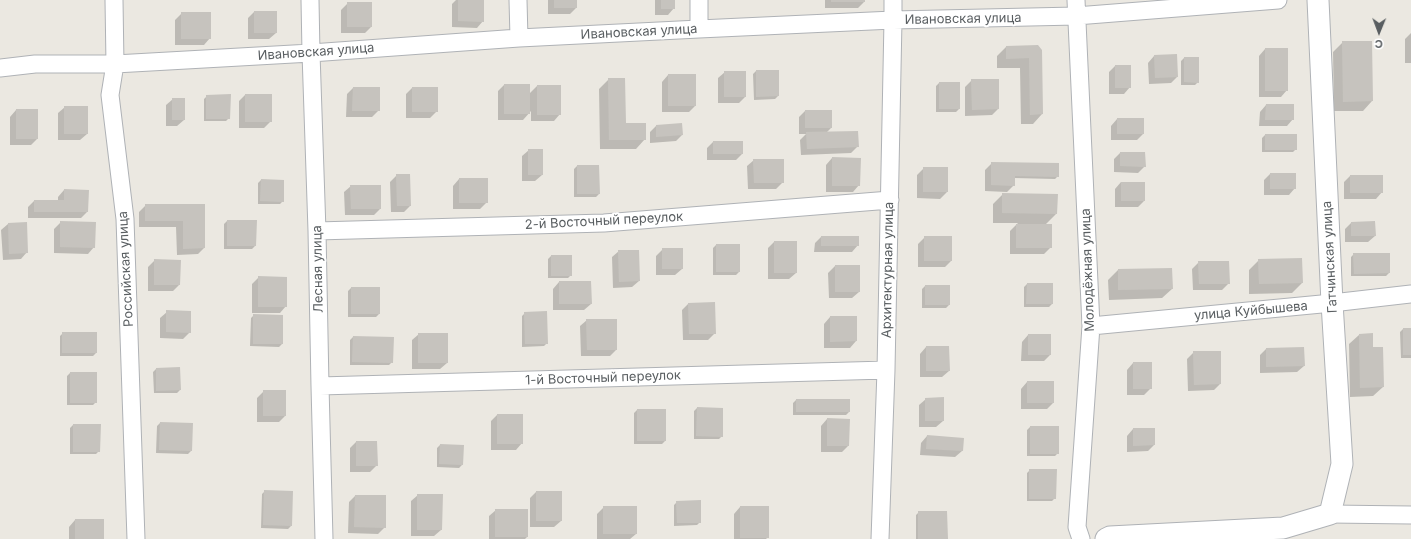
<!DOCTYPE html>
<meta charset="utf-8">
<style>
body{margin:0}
#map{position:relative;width:1411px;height:539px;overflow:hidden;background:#ebe8e1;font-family:Inter,sans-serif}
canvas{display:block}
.north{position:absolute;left:1359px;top:12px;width:40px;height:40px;-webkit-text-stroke:3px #fff;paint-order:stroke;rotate:181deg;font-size:11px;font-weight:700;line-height:16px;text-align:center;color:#595e61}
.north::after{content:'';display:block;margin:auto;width:14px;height:18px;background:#595e61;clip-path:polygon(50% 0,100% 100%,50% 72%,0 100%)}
</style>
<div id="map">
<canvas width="1411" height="539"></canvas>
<div class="north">С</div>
</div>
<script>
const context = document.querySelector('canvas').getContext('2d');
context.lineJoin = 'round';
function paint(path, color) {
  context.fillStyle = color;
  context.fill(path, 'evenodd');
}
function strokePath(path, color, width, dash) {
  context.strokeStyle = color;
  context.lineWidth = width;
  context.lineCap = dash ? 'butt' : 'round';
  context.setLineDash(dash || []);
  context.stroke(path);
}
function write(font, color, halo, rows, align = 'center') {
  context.font = font + ' Inter,sans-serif';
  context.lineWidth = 4;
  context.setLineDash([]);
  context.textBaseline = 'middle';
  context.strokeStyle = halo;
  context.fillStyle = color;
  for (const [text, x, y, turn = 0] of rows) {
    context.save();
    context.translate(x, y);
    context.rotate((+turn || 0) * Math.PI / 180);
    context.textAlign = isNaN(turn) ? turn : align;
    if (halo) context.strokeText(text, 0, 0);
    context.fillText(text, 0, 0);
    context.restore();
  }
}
const shadow = new Path2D(`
 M456 0H483V21L477 28 452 27V4Z
 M548 0H576V8L570 14H548Z
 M655 0H674V8L668 15H655Z
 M825 0H864V2L858 8H825Z
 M348 3 371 27 365 33H341V10Z
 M254 12 276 33 269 39H248V18Z
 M182 13 210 38 204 45H175V20Z
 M1411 33V63H1405V39Z
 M1343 42H1371L1372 101 1363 111H1334L1333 52Z
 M1006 47 1041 50 1042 114 1033 124H1021L1020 68H997V56Z
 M1265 49 1287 90 1281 97H1259V56Z
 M1154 56 1177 77 1171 83 1149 84 1148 63Z
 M1184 58 1198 82 1195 85H1181V61Z
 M1115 66 1130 87 1124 94H1109V72Z
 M756 71H778V96L775 99 754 100 753 74Z
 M725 72 745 97 739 103H718V78Z
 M668 75 695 106 689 112H662V82Z
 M609 79 625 124 645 139 636 149H600L599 89Z
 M972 80 998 109 992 115 965 116V87Z
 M939 83H959V109L956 112H936V86Z
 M504 85 529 94 537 86 560 114 554 121H531V111L523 120H498V91Z
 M353 88 379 110 372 117H346L347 94Z
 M412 88 437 111 430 118H406V94Z
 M245 95 271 121 264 128H239V101Z
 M207 96 229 118 226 121H204V99Z
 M173 99 184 120 177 126H166V105Z
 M1266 105 1293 119 1287 126H1259L1260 112Z
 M65 107 87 134 80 140H58V113Z
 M16 110 37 139 31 145H10V117Z
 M805 111 831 128 826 133 858 146 851 153 801 155 800 140 806 134H799V117Z
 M1117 119 1143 134 1137 140H1111V126Z
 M656 126 682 135 676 141 650 143V132Z
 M1265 135 1296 149 1293 152H1262V138Z
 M713 142H742V154L736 160H707V148Z
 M529 150 542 175 535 181H522V156Z
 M1120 153 1145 166 1138 173 1114 172V159Z
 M832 158 859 185 853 192H826V165Z
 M754 160 783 182 776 189H748L747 166Z
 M992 163 1058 176 1055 179 1014 178V185L1007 192 985 191V170Z
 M577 166 599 194 596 197H574V169Z
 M924 168H947V192L940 199 917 198V175Z
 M1270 174 1295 188 1289 195H1264V180Z
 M397 175 410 206 404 212H391L390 182Z
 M1350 176 1382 192 1376 199H1344V182Z
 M459 179 487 202 480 209H453V186Z
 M261 180 283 181V201L280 204H258V183Z
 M1121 182 1144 201 1138 207H1115V189Z
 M351 186 380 209 374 215H345L344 192Z
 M64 190 88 191 87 212 81 218H28V207L34 201H58V197Z
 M1003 194 1056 214 1045 225 1051 247 1044 254H1010V231L1018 223H993V204Z
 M146 205H204V248L198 254 177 255 176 227H139V212Z
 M227 221 255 246 252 249H224V224Z
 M61 222 94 247 88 254 54 253V229Z
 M26 223 27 252 21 259 3 260 1 230 8 224Z
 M1351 223 1375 236 1368 242H1345V229Z
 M821 237H858V245L852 252H814L815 243Z
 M925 237 951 261 945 267H918V244Z
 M774 242 796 273 789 279H768V248Z
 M716 245 739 272 736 275H713V248Z
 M663 249 682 269 675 275H656V256Z
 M619 251 639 281 632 287 613 288 612 257Z
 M1354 254 1389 273 1386 276H1351V257Z
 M551 256 571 275 568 278H548V259Z
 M155 260 179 285 173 291H148V267Z
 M1259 260 1302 283 1292 293 1249 294V270Z
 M1199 262 1229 283 1222 290H1193L1192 269Z
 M835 266H859V292L852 298H829L828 273Z
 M1171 269 1172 289 1162 298 1109 300 1108 280 1118 270Z
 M259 277 286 306 280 313H252V284Z
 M559 282 591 304 584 310H553V289Z
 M1027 284H1052V304L1049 307H1024V287Z
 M925 286 949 305 946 308H922V289Z
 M351 288H379V314L376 317H348V291Z
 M688 304 715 333 708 340H683L682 310Z
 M167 312 190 332 183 339 160 338V318Z
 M525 313 547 343 544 346 522 347V316Z
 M254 315 282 344 279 347 250 346 251 318Z
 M830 317H856V341L850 348H824V324Z
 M587 320 616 350 610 356H581L580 326Z
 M1403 329H1411V358H1401L1400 332Z
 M63 333 96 353 93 356H60V336Z
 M419 334 447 363 440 369H412V340Z
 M1028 335H1050V355L1044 361H1021L1022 342Z
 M1359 335 1383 387 1373 396 1350 397 1349 344Z
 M353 337 392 362 389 365H350V340Z
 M926 347 949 371 942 377H920V354Z
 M1266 349 1304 366 1297 372 1260 373V355Z
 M1194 352 1220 384 1214 390 1188 391 1187 359Z
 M1133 363 1151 388 1144 395H1127V370Z
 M156 369 180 390 177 393H154L153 372Z
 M70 373 96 402 93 405H67V376Z
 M1027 382 1053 403 1047 409H1021V389Z
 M264 391 285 416 279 422H257V398Z
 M926 399 943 421 936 427H919V405Z
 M796 400 849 412 846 415H793V403Z
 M697 408 722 436 719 439H694V411Z
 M637 410 665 441 662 444H634V413Z
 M497 415 522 443 516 450H491V421Z
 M827 419 848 446 842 452H821V426Z
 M160 423 191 451 188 454 156 453 157 426Z
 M73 425 99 451 96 454H70V428Z
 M1030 427 1058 453 1055 456H1027V430Z
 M1133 429 1154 445 1148 451 1127 452V436Z
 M927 436 962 439V451L955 457 920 455 921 443Z
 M356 442 377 465 370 472H350V448Z
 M440 445 462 465 459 468 437 467V448Z
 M1030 470 1055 498 1052 501H1027V473Z
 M265 491 291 526 288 529 261 528 262 494Z
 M536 492 561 521 554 527H530V498Z
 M418 495 441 530 434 536H411V501Z
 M355 496H385V527L378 534 348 533 349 502Z
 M677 502 700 522 697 525 674 526V505Z
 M604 507 636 534 630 539H597V514Z
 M740 507 768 537 766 539H734V514Z
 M496 510 527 537 525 539H489V516Z
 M919 512 947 539H916V515Z
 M75 520 103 539H69V527Z`);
const building = new Path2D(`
 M458 0H484V22L458 21Z
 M554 0H577V8H554Z
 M661 0H675V9H661Z
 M831 0H865V2H831Z
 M347 2H372V27H347Z
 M254 11H277V33H254Z
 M181 12H211V39H181Z
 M1342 41H1372L1373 101 1343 102Z
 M1038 45 1042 50 1043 114 1030 115 1029 58 1006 59V46Z
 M1265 48H1288V91H1265Z
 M1177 54 1178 77 1155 78 1154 55Z
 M1184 57H1199V83L1184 82Z
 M1115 65H1131V88H1115Z
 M756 70H779V96L756 97Z
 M724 71H746V97H724Z
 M668 74H696V106H668Z
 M608 78H625L626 123H646V140H609Z
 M971 79H999V109L972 110Z
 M939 82H960V109H939Z
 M504 84H530V114H504Z
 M537 85H561V115H537Z
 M353 87H380V111H352Z
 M412 87H438V112H412Z
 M231 94 230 119H206V95Z
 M245 94H272V122H245Z
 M172 98H185V120H172Z
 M1266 104H1294V120H1265Z
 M64 106H88V134H64Z
 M16 109H38V139H16Z
 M805 110H832V128H805Z
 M1117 118H1144V134H1117Z
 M682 123 683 135 656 137V125Z
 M858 131 859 147 807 149 806 132Z
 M1265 134H1297V150H1265Z
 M713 141H743V154H713Z
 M528 149H543V175H528Z
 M1120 152H1145L1146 167 1120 166Z
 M832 157 861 158 860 186H832Z
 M753 159H784V183H754Z
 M991 162 1059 163V177L1015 176V186L991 185Z
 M577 165H599L600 194H577Z
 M923 167H948V192H923Z
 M1270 173H1296V189H1270Z
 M396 174H410L411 206H397Z
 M1350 175H1383V193H1350Z
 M459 178H488V203H459Z
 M261 179 284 180V202L260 201Z
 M1121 182H1145V201H1121Z
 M350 185H381V209H351Z
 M64 189 89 190 88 212H34V200H64Z
 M1002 193 1058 194 1057 214 1002 213Z
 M145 204H205V248L183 249V221H145Z
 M227 220H257L256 246H227Z
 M60 221 96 222 95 248 60 247Z
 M1375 221 1376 236H1351V222Z
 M27 222 28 253 9 254 8 223Z
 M1016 224H1052V248H1016Z
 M821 236H859V246H821Z
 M924 236H952V261H924Z
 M774 241H797V273H774Z
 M716 244H740V272H716Z
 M662 248H683V269H662Z
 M618 250H639L640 281 619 282Z
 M1353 253H1390V273L1354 274Z
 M551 255H572V276H551Z
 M1302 258 1303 283 1259 284 1258 259Z
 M154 259 181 260 180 285H154Z
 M1198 261H1229L1230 284H1199Z
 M835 265H860V292H835Z
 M1172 268 1173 289 1118 290V269Z
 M258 276 287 277V307H258Z
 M559 281H591L592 304H559Z
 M1027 283H1053V304H1026Z
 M925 285H950V305H925Z
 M351 287H380V314H351Z
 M715 302 716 334H689L688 303Z
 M166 310 191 311V333L166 332Z
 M547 311 548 344H525L524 312Z
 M253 314 283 315V344H253Z
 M830 316H857V341L830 342Z
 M586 319H617V350H587Z
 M1403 328H1411V355H1403Z
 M62 332H97V353H62Z
 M418 333H448V363H418Z
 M1373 333V347H1383L1384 387 1360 388 1359 334Z
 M1028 334H1051V355H1028Z
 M353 336 394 337 393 363 352 362Z
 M926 346H949L950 371H926Z
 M1304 347 1305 366 1266 367V348Z
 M1193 351H1221V384L1194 385Z
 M1133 362H1152V389H1133Z
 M180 367 181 390 156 391V368Z
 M70 372H97V403H70Z
 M1027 381H1054V403H1027Z
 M263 390H286V416H263Z
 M944 397V421H925V398Z
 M796 399H850V412H796Z
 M697 407 723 408V437L696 436Z
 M637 409H666V441H637Z
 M497 414H523V444H497Z
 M827 418 850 419 849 446H827Z
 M160 422 193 423 192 451 159 450Z
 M73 424H101L100 452H73Z
 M1030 426H1059V454H1030Z
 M1133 428H1155V445L1133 446Z
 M927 435 964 438 963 451 926 449Z
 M356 441H377L378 466H356Z
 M440 444 464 445 463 465 439 464Z
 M1029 469H1057L1056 499H1029Z
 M264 490 293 491 292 526 263 525Z
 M536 491H562V521H536Z
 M417 494H443L442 530H417Z
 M355 495H386V528L354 527Z
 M701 500V523H677L676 501Z
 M603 506H637V534H603Z
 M740 506H769V538H740Z
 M495 509H528V537H495Z
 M918 511H947L948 539H918Z
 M75 519H104V539H75Z`);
const minor = new Path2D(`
 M114 0 115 64 110 95 125 219 136 539
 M310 0 311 53 317 231 320 386 324 539
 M518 0 519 38
 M699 0V29
 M1076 0 1091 326 1077 527 1081 539
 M0 68 35 64H115L311 53 519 38 699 29 893 20 1076 16 1278 0
 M317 231 604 223 890 200
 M1091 326 1332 303 1411 294
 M320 386 886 370
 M1330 514 1411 515
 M880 539 886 370 893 20V0`);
const tertiary = new Path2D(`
 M1106 539 1110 537 1283 528 1330 514 1342 464 1332 303 1318 0`);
const streetNames = [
 ["Ивановская улица",963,19,-1],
 ["Ивановская улица",639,32,-3],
 ["Ивановская улица",316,52,-4],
 ["2-й Восточный переулок",604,221,-3],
 ["Гатчинская улица",1330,257,-93],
 ["Российская улица",126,269,-93],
 ["Лесная улица",318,269,-91],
 ["Архитектурная улица",888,270,-89],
 ["Молодёжная улица",1088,270,-92],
 ["улица Куйбышева",1251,311,-5],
 ["1-й Восточный переулок",603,378,-2]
];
paint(shadow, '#0003');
paint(building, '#c6c3be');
strokePath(minor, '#afb2b6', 19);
strokePath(tertiary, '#afb2b6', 23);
strokePath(minor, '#fff', 17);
strokePath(tertiary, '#fff', 21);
write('13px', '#595e61', '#fff', streetNames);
</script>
